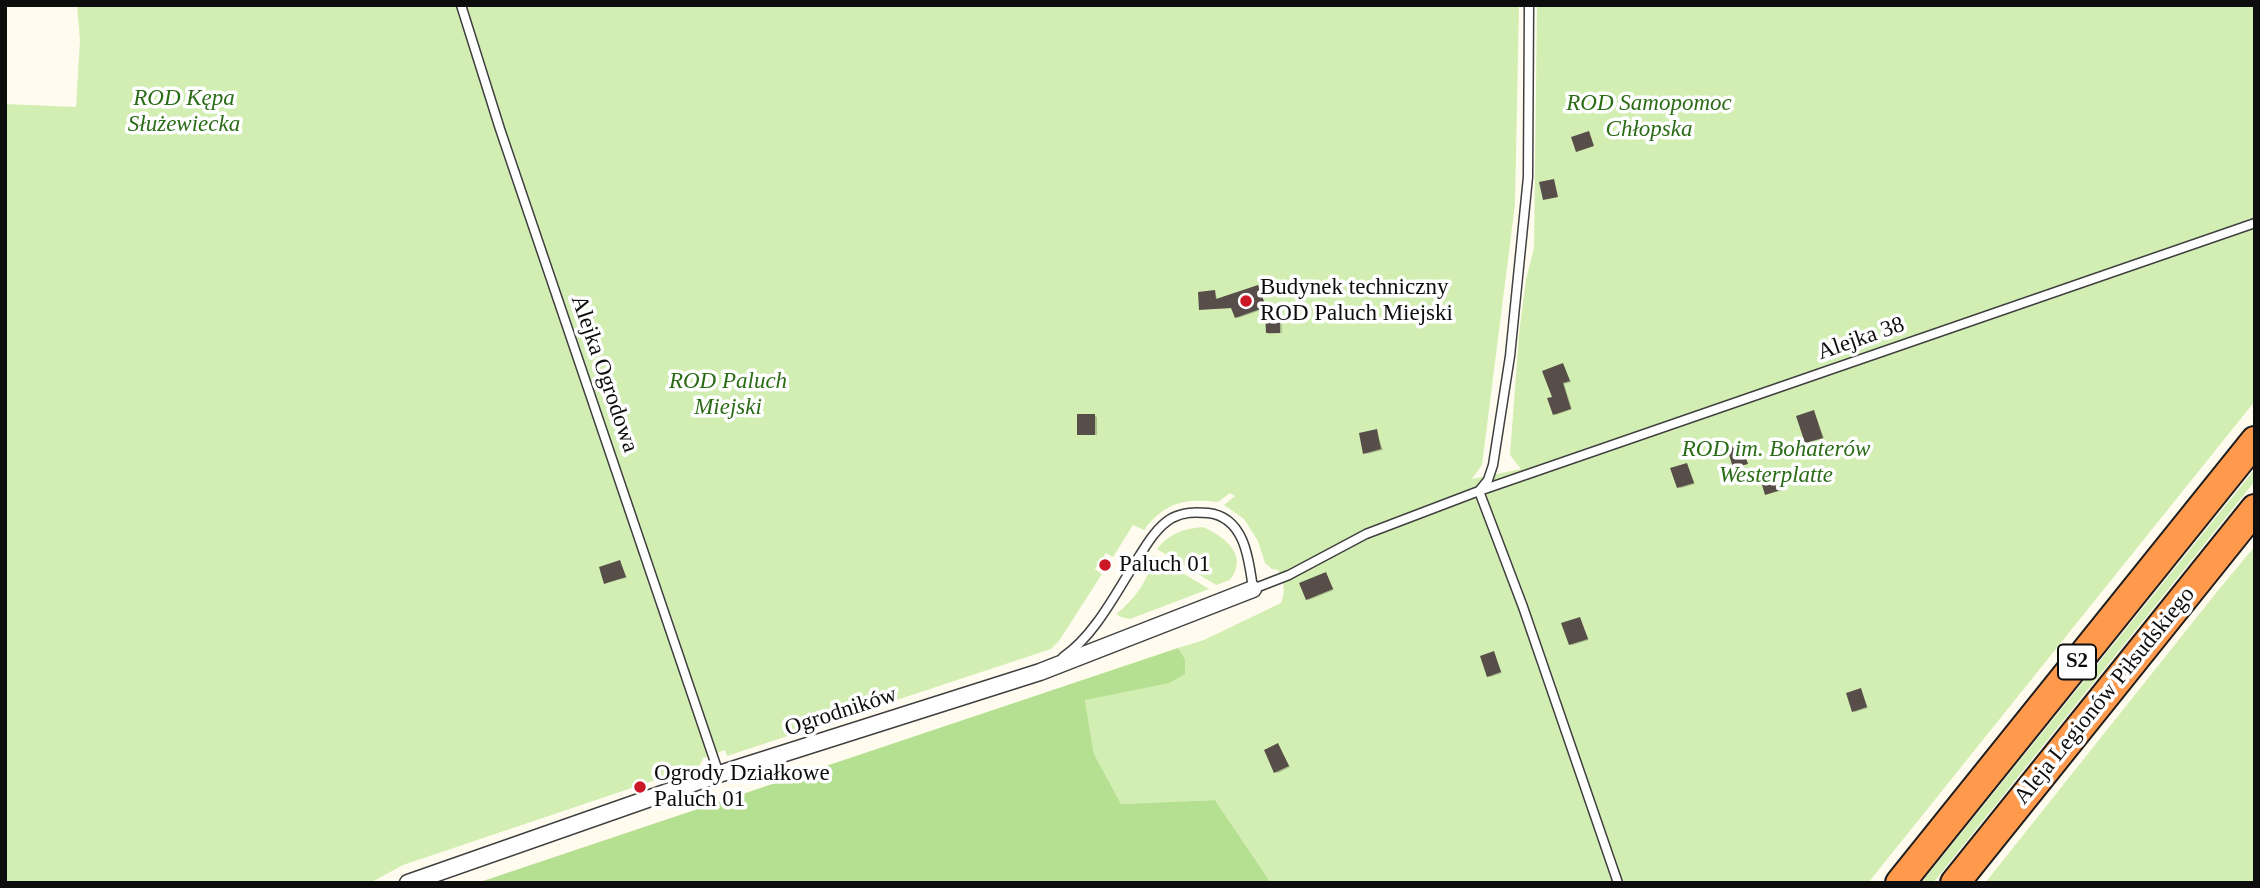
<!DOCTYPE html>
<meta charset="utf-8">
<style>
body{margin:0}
#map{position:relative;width:2260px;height:888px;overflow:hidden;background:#fffbee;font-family:"Times New Roman",serif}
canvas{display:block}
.frame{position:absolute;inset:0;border:7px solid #0d0d0d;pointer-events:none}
</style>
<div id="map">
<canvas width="2260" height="888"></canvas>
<div class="frame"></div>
</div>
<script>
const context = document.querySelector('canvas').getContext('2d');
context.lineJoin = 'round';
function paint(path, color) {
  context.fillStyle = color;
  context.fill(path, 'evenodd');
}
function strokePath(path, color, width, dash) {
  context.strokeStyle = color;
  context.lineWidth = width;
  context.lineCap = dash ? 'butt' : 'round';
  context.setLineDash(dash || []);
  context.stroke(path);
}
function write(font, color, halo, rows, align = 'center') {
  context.font = font + ' "Times New Roman",serif';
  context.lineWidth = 7;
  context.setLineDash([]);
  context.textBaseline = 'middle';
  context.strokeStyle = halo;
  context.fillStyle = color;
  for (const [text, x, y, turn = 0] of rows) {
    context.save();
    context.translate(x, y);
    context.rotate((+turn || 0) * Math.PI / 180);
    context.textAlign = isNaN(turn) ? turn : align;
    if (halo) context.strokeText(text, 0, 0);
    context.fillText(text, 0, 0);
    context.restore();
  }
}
const green = new Path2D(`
 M77 5H1519L1515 204 1482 465 1472 479 1521 469 1510 455 1519 334 1526 279 1534 248 1537 5H2255V401L1868 883H1271L1215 800 1121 804 1094 754 1085 700 1185 659 1178 648 1204 640 1281 603C1286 590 1284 583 1278 570L1272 569 1265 563 1258 541 1244 519 1224 505 1235 496 1230 493 1218 502C1185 498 1165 502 1144 530L1133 525 1113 557 1106 553 1095 569 1102 574 1059 641 1051 649 727 756 725 750 703 758 700 765 403 865 370 883H5V104L76 107 80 40Z
 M2255 469V481L1933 883H1921Z
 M1203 527C1225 537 1249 555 1230 580L1216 585 1157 549C1170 533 1183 529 1203 527Z
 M2255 546V883H1985L2216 593Z
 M1153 555 1209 589 1130 619 1121 617 1116 614C1135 599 1150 579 1153 555Z`);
const forest = new Path2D(`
 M1178 648 1185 659V674L1169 683 1085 700 1094 754 1121 804 1215 800 1271 883H477Z`);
const shadow = new Path2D(`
 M1258 287 1267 308 1238 318 1233 308 1200 309 1215 292 1218 301Z
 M1279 311 1281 313 1282 333 1269 334 1267 332Z
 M1563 365 1571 382 1564 384 1572 409 1556 415 1554 413Z
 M1814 412 1824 438 1809 443 1807 442Z
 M1095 416 1097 417V435H1080Z
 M1376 431 1383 450 1367 454 1365 452Z
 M1687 465 1695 484 1681 488 1679 487Z
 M1779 475 1785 490 1767 494Z
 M620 562 627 578 606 582Z
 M1326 574 1334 590 1309 600 1307 599Z
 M1580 619 1589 640 1572 645 1570 644Z
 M1494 653 1502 673 1490 677 1488 676Z
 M1861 690 1868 708 1855 712 1853 711Z
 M1278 745 1290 767 1278 773 1276 772Z`);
const building = new Path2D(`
 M1589 131 1594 146 1576 152 1571 137Z
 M1554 179 1558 197 1543 200 1539 182Z
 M1258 285 1266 307 1235 318 1231 308 1199 310 1198 292 1215 290 1216 299Z
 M1265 310H1280V333H1266Z
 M1563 363 1570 381 1563 383 1571 409 1553 415 1547 398 1552 397 1542 371Z
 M1814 410 1823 438 1805 443 1796 416Z
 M1077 414H1095V435H1077Z
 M1377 429 1381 449 1363 454 1359 433Z
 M1741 443 1748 464 1733 468 1727 448Z
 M1687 463 1694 483 1677 488 1670 468Z
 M1779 473 1784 489 1765 495 1760 478Z
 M620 560 626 577 604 584 599 567Z
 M1326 572 1333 589 1306 600 1299 583Z
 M1580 617 1588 639 1569 645 1561 623Z
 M1494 651 1501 672 1487 677 1480 656Z
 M1861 688 1867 707 1852 712 1846 693Z
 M1278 743 1289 766 1274 773 1264 750Z`);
const lane = new Path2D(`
 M461 5 500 129 719 774
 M1063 657C1096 635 1119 587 1140 555 1148 542 1158 526 1172 518 1184 512 1194 512 1208 513 1245 517 1249 560 1253 589L1289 575 1366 534 1479 491 1488 480 1493 465 1510 356 1528 177 1529 5
 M1618 883 1523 607 1479 491 2255 223`);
const street = new Path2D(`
 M408 883 719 774 1040 672 1253 589`);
const highway = new Path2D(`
 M1900 883 2255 441
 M1955 883 2255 509`);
const markers = [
 [1246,301,7,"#cc1724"],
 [1105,565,7,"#cc1724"],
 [640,787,7,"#cc1724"]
];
const shields = [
 [2077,662,38]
];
const shieldNames = [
 ["S2",2077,662]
];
const parkNames = [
 ["ROD Kępa",184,99],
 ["Służewiecka",184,125],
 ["ROD Samopomoc",1649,104],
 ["Chłopska",1649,130],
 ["ROD Paluch",728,382],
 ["Miejski",728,408],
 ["ROD im. Bohaterów",1776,450],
 ["Westerplatte",1776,476]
];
const poiNames = [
 ["Budynek techniczny",1260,288],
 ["ROD Paluch Miejski",1260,314],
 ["Paluch 01",1119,565],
 ["Ogrody Działkowe",654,774],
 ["Paluch 01",654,800]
];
const streetNames = [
 ["Alejka 38",1861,339,-19],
 ["Alejka Ogrodowa",604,374,71],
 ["Aleja Legionów Piłsudskiego",2105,696,-51],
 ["Ogrodników",841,712,-18]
];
paint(green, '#d3eeb3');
paint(forest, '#b6e091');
paint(shadow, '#0003');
paint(building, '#574e49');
strokePath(lane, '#404040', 11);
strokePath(street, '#404040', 19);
strokePath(highway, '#1e1e1e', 32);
strokePath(lane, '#fff', 8);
strokePath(street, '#fff', 16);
strokePath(highway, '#ff994c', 28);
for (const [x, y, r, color] of markers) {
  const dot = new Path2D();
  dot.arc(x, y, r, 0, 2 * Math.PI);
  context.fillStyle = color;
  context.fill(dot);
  strokePath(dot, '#fff', 2.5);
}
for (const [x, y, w] of shields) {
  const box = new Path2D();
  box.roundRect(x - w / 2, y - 17.5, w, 35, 5);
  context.fillStyle = '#fff';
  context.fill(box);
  strokePath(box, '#0d0d0d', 2);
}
write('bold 21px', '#0d0d0d', null, shieldNames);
write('italic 23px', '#2b6c17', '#fff', parkNames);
write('23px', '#0d0d0d', '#fff', poiNames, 'left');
write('23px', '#0d0d0d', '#fff', streetNames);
</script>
